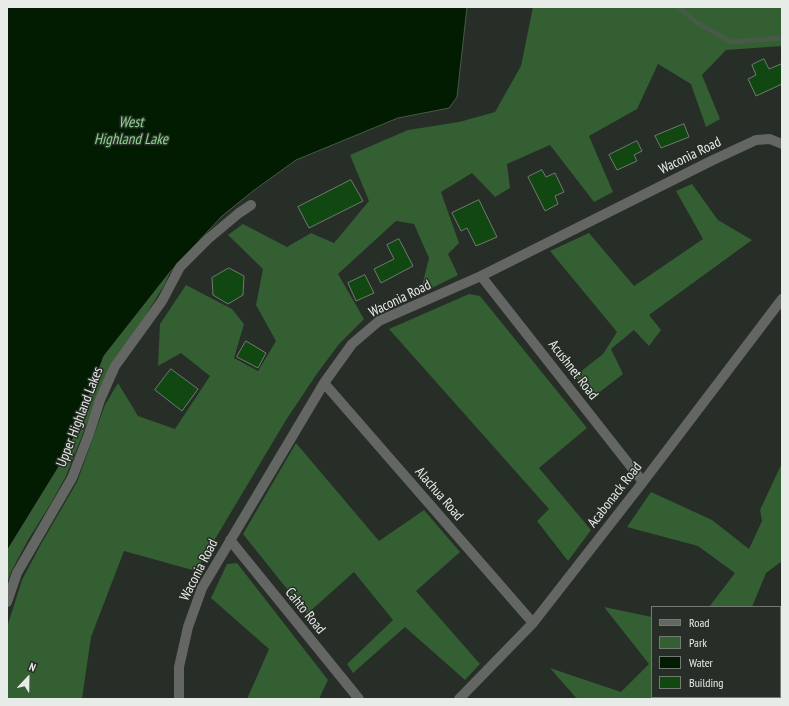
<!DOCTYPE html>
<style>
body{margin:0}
#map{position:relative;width:789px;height:706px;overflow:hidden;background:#272d27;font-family:"PT Sans Narrow",sans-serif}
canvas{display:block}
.frame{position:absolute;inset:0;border:8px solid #e8ece8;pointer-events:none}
.legend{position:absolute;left:651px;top:606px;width:130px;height:92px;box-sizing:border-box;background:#272d27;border:1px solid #747974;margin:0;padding:5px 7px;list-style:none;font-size:12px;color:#e8ece8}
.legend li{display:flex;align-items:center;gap:8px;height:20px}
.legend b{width:20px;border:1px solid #747974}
.north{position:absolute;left:8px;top:658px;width:40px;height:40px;-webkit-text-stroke:3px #272d27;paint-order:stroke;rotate:22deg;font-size:11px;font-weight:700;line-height:16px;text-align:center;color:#e8ece8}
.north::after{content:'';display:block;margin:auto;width:14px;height:18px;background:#e8ece8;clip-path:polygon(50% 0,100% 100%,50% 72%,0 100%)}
</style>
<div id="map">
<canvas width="789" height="706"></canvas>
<div class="frame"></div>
<ul class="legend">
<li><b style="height:5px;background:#636663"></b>Road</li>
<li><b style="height:11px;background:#335f32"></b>Park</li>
<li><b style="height:11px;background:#021c02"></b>Water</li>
<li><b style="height:11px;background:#114812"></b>Building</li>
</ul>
<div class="north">N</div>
</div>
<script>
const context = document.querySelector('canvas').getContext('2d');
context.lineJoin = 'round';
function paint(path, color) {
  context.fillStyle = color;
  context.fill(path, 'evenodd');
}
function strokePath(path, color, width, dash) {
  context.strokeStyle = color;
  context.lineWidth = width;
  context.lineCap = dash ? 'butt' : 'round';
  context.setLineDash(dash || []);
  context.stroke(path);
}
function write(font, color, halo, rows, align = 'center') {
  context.font = font + ' "PT Sans Narrow",sans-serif';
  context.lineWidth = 3;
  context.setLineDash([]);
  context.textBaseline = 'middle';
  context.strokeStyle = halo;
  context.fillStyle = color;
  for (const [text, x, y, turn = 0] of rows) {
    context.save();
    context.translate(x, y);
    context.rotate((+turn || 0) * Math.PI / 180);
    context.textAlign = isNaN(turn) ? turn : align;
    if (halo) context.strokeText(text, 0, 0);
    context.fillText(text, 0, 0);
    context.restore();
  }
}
const green = new Path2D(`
 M533 7H782V46L726 50 702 75 720 119 706 127 691 84 658 64 637 109 589 136 613 192 594 202 550 145 507 164 510 188 495 197 472 173 441 192 459 243 448 254 458 275 420 294 429 258 414 224 396 221 338 274 364 319 339 344 316 375 286 420 196 571 124 551 91 637 82 699H7V627L22 580 41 544 77 482 105 405 118 383 138 416 175 429 210 376 181 353 158 366 160 324 186 285 232 309 244 324 234 358 258 371 276 341 256 305 263 269 228 235 243 224 287 247 311 233 334 243 369 201 350 155 408 130 459 122 495 112 521 66Z
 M692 184 718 220 752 240 649 315 661 330 649 346 634 330 611 349 623 374 592 398 575 376 603 354 617 332 550 251 589 233 634 286 703 239 676 191Z
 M170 272 165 284 145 316 111 363 66 476 50 505 28 540 11 572 7 584V550L68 452 104 356Z
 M469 294 480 296 587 428 539 468 591 530 568 561 537 521 549 509 389 329Z
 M296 443 379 541 424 510 460 552 416 591 480 664 465 680 405 627 353 673 347 664 393 620 354 572 307 614 243 534Z
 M782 463V533L781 535 782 536V561L766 573 752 607H709L735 573 698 546 627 527 651 492 712 520 749 549 762 521 760 510Z
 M237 563 328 680 319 699H247L269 649 211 598 227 564Z
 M604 607 652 617V697H713L712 699H577L550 668 621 692 649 664Z`);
const water = new Path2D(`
 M7 7H467L457 97 449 108 398 118 296 160 253 191 222 216 170 272 104 356 68 452 7 551Z`);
const stream = new Path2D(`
 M679 7 696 22 731 42 782 38`);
const building = new Path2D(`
 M764 59 769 69 781 64 782 67V84L756 96 748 79 756 75 752 65Z
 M684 124 689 137 661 148 655 136Z
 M637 141 642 151 634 155 637 161 617 170 609 155Z
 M542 170 546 177 555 173 564 192 555 196 558 204 545 211 528 177Z
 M351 180 363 201 309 228 298 207Z
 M479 200 497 237 476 246 467 228 461 231 452 213Z
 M399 239 413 266 381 283 374 269 394 259 387 245Z
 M229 268 244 276 243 295 228 304 213 295 212 278Z
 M365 275 374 293 356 301 348 283Z
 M246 341 266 353 258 368 237 357Z
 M171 369 198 389 182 411 155 390Z`);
const street = new Path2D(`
 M481 276 643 482
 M324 383 533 623
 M230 540 359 699
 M7 602 17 573 72 478 89 434 100 400 115 366 162 301 180 267 208 239 239 213 251 205
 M179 699V667L188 627 202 588 324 383 352 344 379 321 481 276 713 160 756 140 770 139 782 144
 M459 699 533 623 643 482 782 299`);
const streetNames = [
 ["Waconia Road",690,156,-26],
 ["Waconia Road",400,299,-26],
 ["Acushnet Road",573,370,52],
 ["Upper Highland Lakes",80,417,-69],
 ["Alachua Road",439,494,49],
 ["Acabonack Road",615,495,-52],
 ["Waconia Road",199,570,-63],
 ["Cahto Road",305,611,51]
];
const waterNames = [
 ["West",131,123],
 ["Highland Lake",131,140]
];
paint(green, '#335f32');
paint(water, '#021c02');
strokePath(water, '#475a47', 1);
strokePath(stream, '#475a47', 5);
paint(building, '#114812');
strokePath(building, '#727971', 1);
strokePath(street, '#636663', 10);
write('14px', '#e8ece8', '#272d27', streetNames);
write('italic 15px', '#8cd789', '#272d27', waterNames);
</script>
